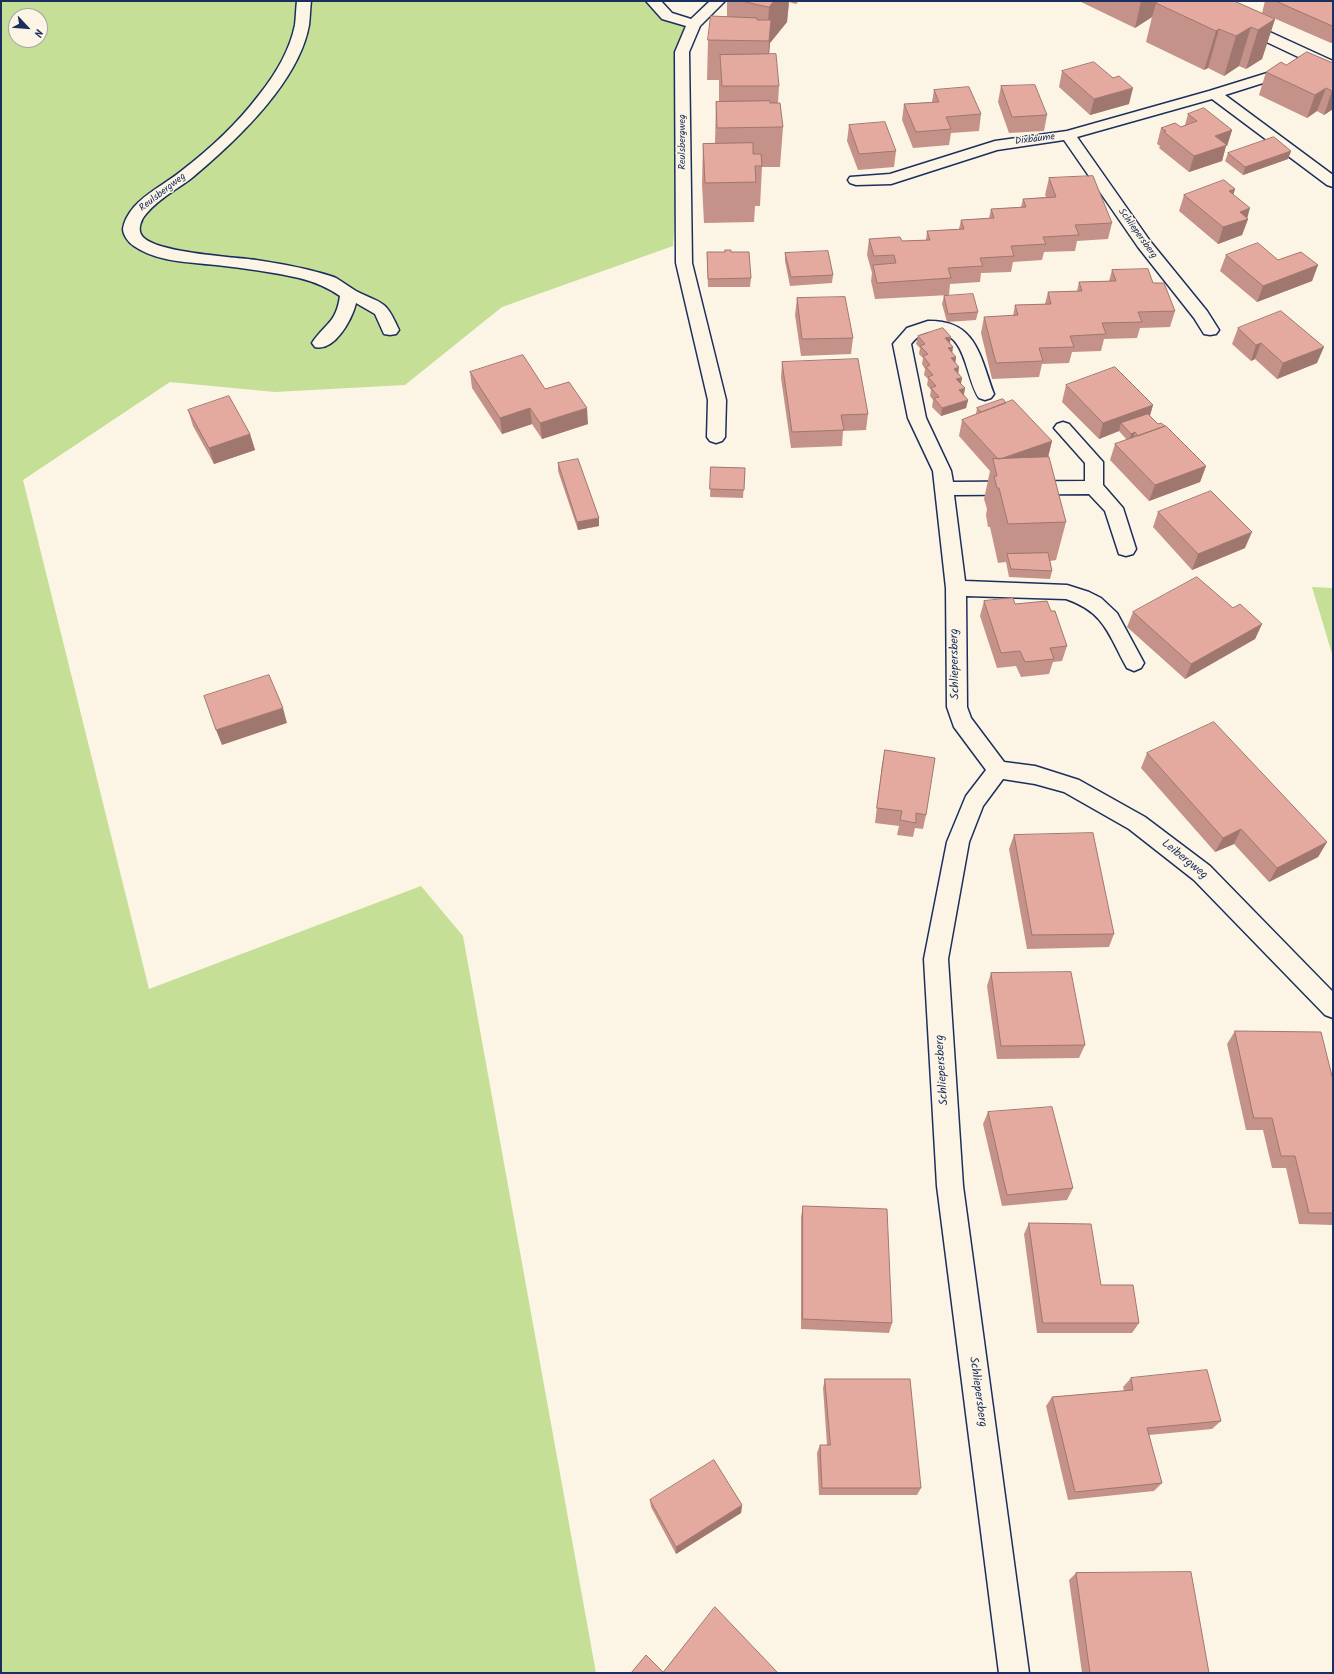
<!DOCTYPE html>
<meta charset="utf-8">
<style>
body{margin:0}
#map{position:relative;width:1334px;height:1674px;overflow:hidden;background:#fcf5e5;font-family:Kalam,sans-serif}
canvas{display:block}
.frame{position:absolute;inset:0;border:2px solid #1b2f5e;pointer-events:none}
.north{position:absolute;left:8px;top:8px;width:40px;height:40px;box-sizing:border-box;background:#fcf5e5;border:1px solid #a2a6af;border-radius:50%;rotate:116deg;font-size:11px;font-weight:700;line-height:16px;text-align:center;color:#1b2f5e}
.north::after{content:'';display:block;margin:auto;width:14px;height:18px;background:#1b2f5e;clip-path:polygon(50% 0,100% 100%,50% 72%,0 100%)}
</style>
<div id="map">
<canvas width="1334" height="1674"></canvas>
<div class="frame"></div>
<div class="north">N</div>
</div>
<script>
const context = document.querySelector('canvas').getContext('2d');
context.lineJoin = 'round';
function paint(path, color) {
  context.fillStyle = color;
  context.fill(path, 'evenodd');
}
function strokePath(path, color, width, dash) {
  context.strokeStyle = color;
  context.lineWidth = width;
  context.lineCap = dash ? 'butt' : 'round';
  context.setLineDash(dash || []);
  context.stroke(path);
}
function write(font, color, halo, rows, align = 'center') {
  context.font = font + ' Kalam,sans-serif';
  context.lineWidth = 3;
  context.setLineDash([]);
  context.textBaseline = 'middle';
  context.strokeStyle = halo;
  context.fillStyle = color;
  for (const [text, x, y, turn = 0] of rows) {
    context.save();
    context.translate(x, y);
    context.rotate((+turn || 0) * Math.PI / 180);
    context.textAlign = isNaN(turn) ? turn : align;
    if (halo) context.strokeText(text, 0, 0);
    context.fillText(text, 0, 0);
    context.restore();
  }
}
const green = new Path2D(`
 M1 1H651L666 16 693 23 680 52 681 136 673 246 502 307 405 385 275 392 170 382 23 480 149 989 421 886 463 936 596 1673H1ZM16 16H40V40H16Z
 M1312 587 1333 588V657Z`);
const minor = new Path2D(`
 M297 1H311C310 9 310 17 309 25 299 82 236 141 193 177 178 189 159 198 146 214 141 219 137 230 142 236 155 253 234 257 256 260 275 263 294 266 313 271 320 273 329 275 336 278 343 282 349 287 356 291 384 305 385 299 399 330L396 334 390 335 384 334 375 314 356 303C352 320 334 352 315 347L312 343C325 323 336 324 340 296 327 287 315 282 299 278 272 272 244 268 216 265 189 262 157 262 134 246 129 243 123 235 123 229 124 221 129 213 134 207 146 193 165 184 180 172 209 150 237 124 259 95 275 75 290 50 295 25 296 17 296 9 297 1Z
 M646 1H661L672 13 691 19 710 1H725L700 26 689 52 692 263 726 400 725 437 722 441 716 443 710 441 707 437 708 400 676 263 675 52 686 26 662 19Z
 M1184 1H1202L1333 61V70L1311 63 1186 4Z
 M1293 65 1298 66 1300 69 1298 72 1225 95 1333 175V187L1327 185 1212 99 1077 137 1150 241 1207 311 1219 330 1216 334 1210 335 1204 334 1194 318 1138 247 1064 140 997 150 891 184 856 185 850 183 848 180 850 177 890 174 995 141 1067 131 1209 91Z
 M928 321C977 320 980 357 994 394L991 398 985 400 979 398C965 377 967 333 935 332 924 332 917 336 911 344L926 418 951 471 953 482 1085 481V463L1054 428 1057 424 1063 422 1069 424 1103 462V485L1123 508 1136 549 1133 554 1126 556 1119 554 1105 511 1089 494 954 495 965 581 1067 585 1089 592 1101 598 1117 613 1144 663 1141 668 1134 671 1127 668C1109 636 1105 612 1066 599L966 596 967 707 971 718 1004 762 1035 766 1079 780 1145 817 1210 866 1333 992V1018L1325 1015 1194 880 1129 829 1064 792 1035 784 1003 779 983 806 969 842 948 959 963 1186 1029 1673H999L937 1186 924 959 947 842 966 796 986 770 954 727 947 707 946 588 933 471 908 418 893 344 907 328Z`);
const wall = new Path2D(`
 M727 1H799L796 4 789 2 787 22 770 43 769 54 779 86 778 103 783 127 780 167H762L760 206H755L754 222 704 223 702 184 703 144 715 143 716 102H719V80H707L708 40 727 17Z
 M1079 1H1234L1275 19 1262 59 1246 69 1239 66 1224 76 1208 68 1204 70 1146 42 1152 17 1135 28Z
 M1265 1H1333V41L1331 43 1262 13Z
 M1333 63V109L1324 115 1317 111 1307 118 1259 95 1266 72 1286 65Z
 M1062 71 1129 104 1090 115 1059 87Z
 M1001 86 1047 115 1044 131 1009 133 998 102Z
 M934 90 981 114 979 131 951 133 949 145 913 148 902 120 904 104 932 102Z
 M1188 114 1232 130 1227 146H1226L1222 161 1189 172 1159 148 1160 146 1157 144 1161 128 1181 127 1185 125Z
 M849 125 896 151 894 167 858 170 847 141Z
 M1291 151 1288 159 1243 175 1225 161 1228 153Z
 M1049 178 1112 223 1108 239 1077 241 1075 251 1044 252 1042 260 1013 262 1011 272 981 273 980 282 950 284 949 295 875 299 871 281 872 273 867 255 869 239 902 241 926 240 927 231 959 229 961 220 989 218 991 209 1021 207 1023 199 1046 197 1045 195Z
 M1235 189 1233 195 1248 219 1242 235 1218 244 1179 211 1184 195Z
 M707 252H731L751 278 750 287H708Z
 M785 253 833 275 832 283 790 286 785 261Z
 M1226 255 1278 260 1318 265 1312 281 1257 302 1220 271Z
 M1112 270 1153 283 1175 311 1170 327 1140 328 1137 338 1104 339 1101 351 1072 352 1069 363 1042 364 1039 377 992 379 981 333 984 317 1013 316 1015 305 1045 304 1048 292 1077 291 1079 282 1109 281Z
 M944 296 978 312 976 320 947 322 942 304Z
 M797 298 853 338 851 354 801 356 795 315Z
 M1238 328 1317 363 1277 379 1255 359 1251 361 1232 344Z
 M918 336 951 337 950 343 952 353 956 357 955 363 958 373 962 378 961 384 965 388 964 395 968 400 966 408 941 416 932 407 933 400 930 396 931 390 927 385 928 379 924 375 925 369 922 364 923 358 919 354 920 348 916 344Z
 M782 362 868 414 866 430 843 431 842 446 791 448 781 378Z
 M470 372 545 389 588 424 542 439 532 424 502 434 472 388Z
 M1066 385 1153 405 1150 416 1158 424 1206 466 1200 482 1149 501 1110 460 1115 444 1127 440 1119 431 1099 439 1062 402Z
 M1006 403 1052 441 1048 457 1066 522 1056 560 1050 561 1052 571 1050 579 1009 577 1006 562 998 563 990 527H988L986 515 987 509 984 499 990 471 959 436 962 420 976 414 977 408Z
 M188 410 250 434 255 450 214 464 193 426Z
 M558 463 599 526 578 530 558 471Z
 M711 467 745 468 743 498 710 497Z
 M1158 512 1245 548 1192 570 1153 527Z
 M984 601 1015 604 1051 611 1067 646 1062 661 1053 662 1049 674 1021 677 1016 666 997 668 980 616Z
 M1233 608 1262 624 1255 639 1185 679 1127 627 1133 612Z
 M885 750 926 815 923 829 915 828 913 837 897 835 899 826 875 823 882 765Z
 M1147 753 1327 842 1318 857 1269 882 1234 844 1215 852 1141 768Z
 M1014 835 1114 934 1109 947 1027 949 1009 849Z
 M991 973 1085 1045 1079 1058 997 1059 987 986Z
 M1235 1031 1333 1080V1225L1299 1224 1286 1168H1272L1263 1130H1246L1227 1044Z
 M988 1112 1073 1188 1067 1200 1002 1206 983 1124Z
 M803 1206 892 1323 889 1333 801 1329V1217Z
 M1029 1223 1101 1285 1139 1323 1132 1333H1037L1024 1234Z
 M1131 1378 1221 1421 1212 1429 1149 1435 1162 1483 1154 1491 1068 1500 1046 1406 1052 1397 1124 1391 1123 1387Z
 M825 1379 921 1488 917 1495H819L817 1453 820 1445H827L823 1388Z
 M650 1500 742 1505 741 1513 676 1554 651 1507Z
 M1076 1573 1209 1673H1082L1069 1580Z`);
const shadedWall = new Path2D(`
 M774 1H789L787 22 770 43 767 81 769 41H767L769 7Z
 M1141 1H1167L1156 3 1152 17 1135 28Z
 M1275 19 1262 59 1246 69 1258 30Z
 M1251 27 1239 66 1224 76 1236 36Z
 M1219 29 1208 68 1204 70 1216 31Z
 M1333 36V41L1331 43Z
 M1133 88 1129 104 1090 115 1094 99Z
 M1326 88 1317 111 1307 118 1315 95Z
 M1332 91H1333V109L1324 115Z
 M1232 130 1227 146H1226L1222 161 1189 172 1194 156 1215 136Z
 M1291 151 1288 159 1243 175 1245 167Z
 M1235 189 1230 205 1229 191Z
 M1250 208 1247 219H1248L1242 235 1218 244 1223 227 1240 212Z
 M1318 265 1312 281 1257 302 1263 286Z
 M951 337 949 345 945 338Z
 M1261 343 1255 359 1251 361 1256 345Z
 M953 347 952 355 948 348Z
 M1324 347 1317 363 1277 379 1283 363Z
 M956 357 955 365 951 358Z
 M959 367 958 376 954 369Z
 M962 378 960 386 956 379Z
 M965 388 963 397 959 390Z
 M968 400 966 408 941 416 942 408Z
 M1153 405 1148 421 1121 423 1119 431 1099 439 1103 423Z
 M530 408 532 424 502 434 500 418Z
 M587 408 588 424 542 439 540 423Z
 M1135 432 1132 440 1129 442 1131 434Z
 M250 434 255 450 214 464 209 448Z
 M1052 441 1048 457 998 460Z
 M1206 466 1200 482 1149 501 1155 485Z
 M599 518V526L578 530 577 522Z
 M1252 532 1245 548 1192 570 1198 554Z
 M1262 624 1255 639 1185 679 1191 664Z
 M283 708 287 723 222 745 216 730Z
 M1241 829 1234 844 1215 852 1223 838Z
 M1327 842 1318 857 1269 882 1277 868Z
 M742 1505 741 1513 676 1554V1547Z`);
const building = new Path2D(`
 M742 1H774L769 7Z
 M1159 1H1234L1275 19 1258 30 1251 27 1236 36 1219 29 1216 31 1156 3Z
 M1276 1H1333V26Z
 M711 16 757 18V20H771L769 41 708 40Z
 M1307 52 1333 63V91H1332L1326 88 1315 95 1266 72 1281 62 1286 65Z
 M776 54 779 86H722L720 55Z
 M1094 62 1113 78 1119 76 1133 88 1094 99 1062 71Z
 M1035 85 1047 115 1012 117 1001 86Z
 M969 87 981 114 946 117 951 129 916 132 904 104 939 102 934 90Z
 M770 101V103H780L783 127 717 128 716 102Z
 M1204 108 1232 130 1215 136 1227 145 1194 156 1164 132 1166 131 1161 128 1175 123 1181 127 1197 121 1188 114Z
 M885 122 896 151 859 154 849 125Z
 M1274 137 1291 151 1245 167 1228 153Z
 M753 143V154H761L762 166H755L756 182 705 183 703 144Z
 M1093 176 1112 223 1075 225 1079 235 1043 237 1046 244 1011 246 1014 256 980 258 983 266 948 268 951 278 877 283 873 265 896 263 894 255 874 256 869 239 900 237 902 241 930 240 927 231 964 229 961 220 994 218 991 209 1026 207 1023 199 1056 197 1049 178Z
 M1224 180 1235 189 1229 191 1250 208 1240 212 1248 219 1223 227 1184 195Z
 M1258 243 1278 260 1301 252 1318 265 1263 286 1226 255Z
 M725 250H731V252H749L751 278 708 279 707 252H725Z
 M828 251 833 275 791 277 785 253Z
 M1148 269 1153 283H1164L1175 311 1138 312 1142 322 1102 323 1106 334 1070 336 1074 347 1039 348 1043 361 996 363 984 317 1018 315 1015 305 1051 304 1048 292 1082 291 1079 282 1116 281 1112 270Z
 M973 294 978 312 948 314 944 296Z
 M845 297 853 338 802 339 797 298Z
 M1281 311 1324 347 1283 363 1261 343 1256 345 1238 328Z
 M943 328 951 337 945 338 953 347 948 348 956 357 951 358 959 367 954 369 962 378 956 379 965 388 959 390 968 400 942 408 934 398 939 397 931 388 936 386 928 377 933 375 926 367 930 365 923 356 928 354 920 346 925 344 918 336Z
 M523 355 545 389 569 382 587 408 540 423 530 408 500 418 470 372Z
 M858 359 868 414 841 415 844 430 792 432 782 362Z
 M1115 367 1153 405 1103 423 1066 385Z
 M229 396 250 434 209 448 188 410Z
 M1003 399 1006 403 981 412 977 408Z
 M1013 400 1052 441 1000 459H998L962 420Z
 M1148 414 1158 424 1161 423 1165 426 1138 436 1135 432 1131 434 1121 423Z
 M1166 426 1206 466 1155 485 1115 444Z
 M1049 457 1066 522 1008 524 999 488H997L994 476H997L993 459Z
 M578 459 599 518 577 522 558 463Z
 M711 467 745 468 744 490 710 489Z
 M1211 491 1252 532 1198 554 1158 512Z
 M1048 553 1052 571 1011 569 1007 554Z
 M1197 577 1233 608 1240 604 1262 624 1191 664 1133 612Z
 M1013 598 1015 604 1047 601 1051 611H1055L1067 646 1050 648 1054 659 1025 662 1020 651 1001 653 984 601Z
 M269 675 283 708 216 730 204 696Z
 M1214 722 1327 842 1277 868 1241 829 1223 838 1147 753Z
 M885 750 935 758 926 815 916 813V823L900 820 902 811 877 808Z
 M1093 833 1114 934 1032 935 1014 835Z
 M1071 972 1085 1045 1001 1046 991 973Z
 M1235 1031 1321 1032 1333 1080V1213H1309L1295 1156H1281L1272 1118H1254Z
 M1052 1107 1073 1188 1007 1195 988 1112Z
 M803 1206 887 1209 892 1323 803 1319Z
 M1029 1223 1091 1224 1101 1285H1133L1139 1323H1043Z
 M1207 1370 1221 1421 1147 1428 1162 1483 1075 1492 1052 1397 1133 1390 1131 1378Z
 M825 1379H910L921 1488H822L820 1445H830Z
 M714 1460 742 1505 676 1547 650 1500Z
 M1191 1572 1209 1673H1090L1076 1573Z
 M715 1607 778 1673H631L646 1655 663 1672Z`);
const farStreetnames = [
 ["Dixbäume",1035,140,-7],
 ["Reulsbergweg",683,142,-90],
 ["Reulsbergweg",163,193,-38],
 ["Schliepersberg",1137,234,54]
];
const streetNames = [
 ["Schliepersberg",956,664,-91],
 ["Leibergweg",1184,860,39],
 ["Schliepersberg",943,1070,-94],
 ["Schliepersberg",977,1392,82]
];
paint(green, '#c5df96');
strokePath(minor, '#1b2f5e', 3);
paint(minor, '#fcf5e5');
paint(wall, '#c49289');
paint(shadedWall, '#a0776f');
paint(building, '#e4aa9f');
strokePath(building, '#a0776f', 1);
write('10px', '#1b2f5e', '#fcf5e5', farStreetnames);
write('12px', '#1b2f5e', '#fcf5e5', streetNames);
</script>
